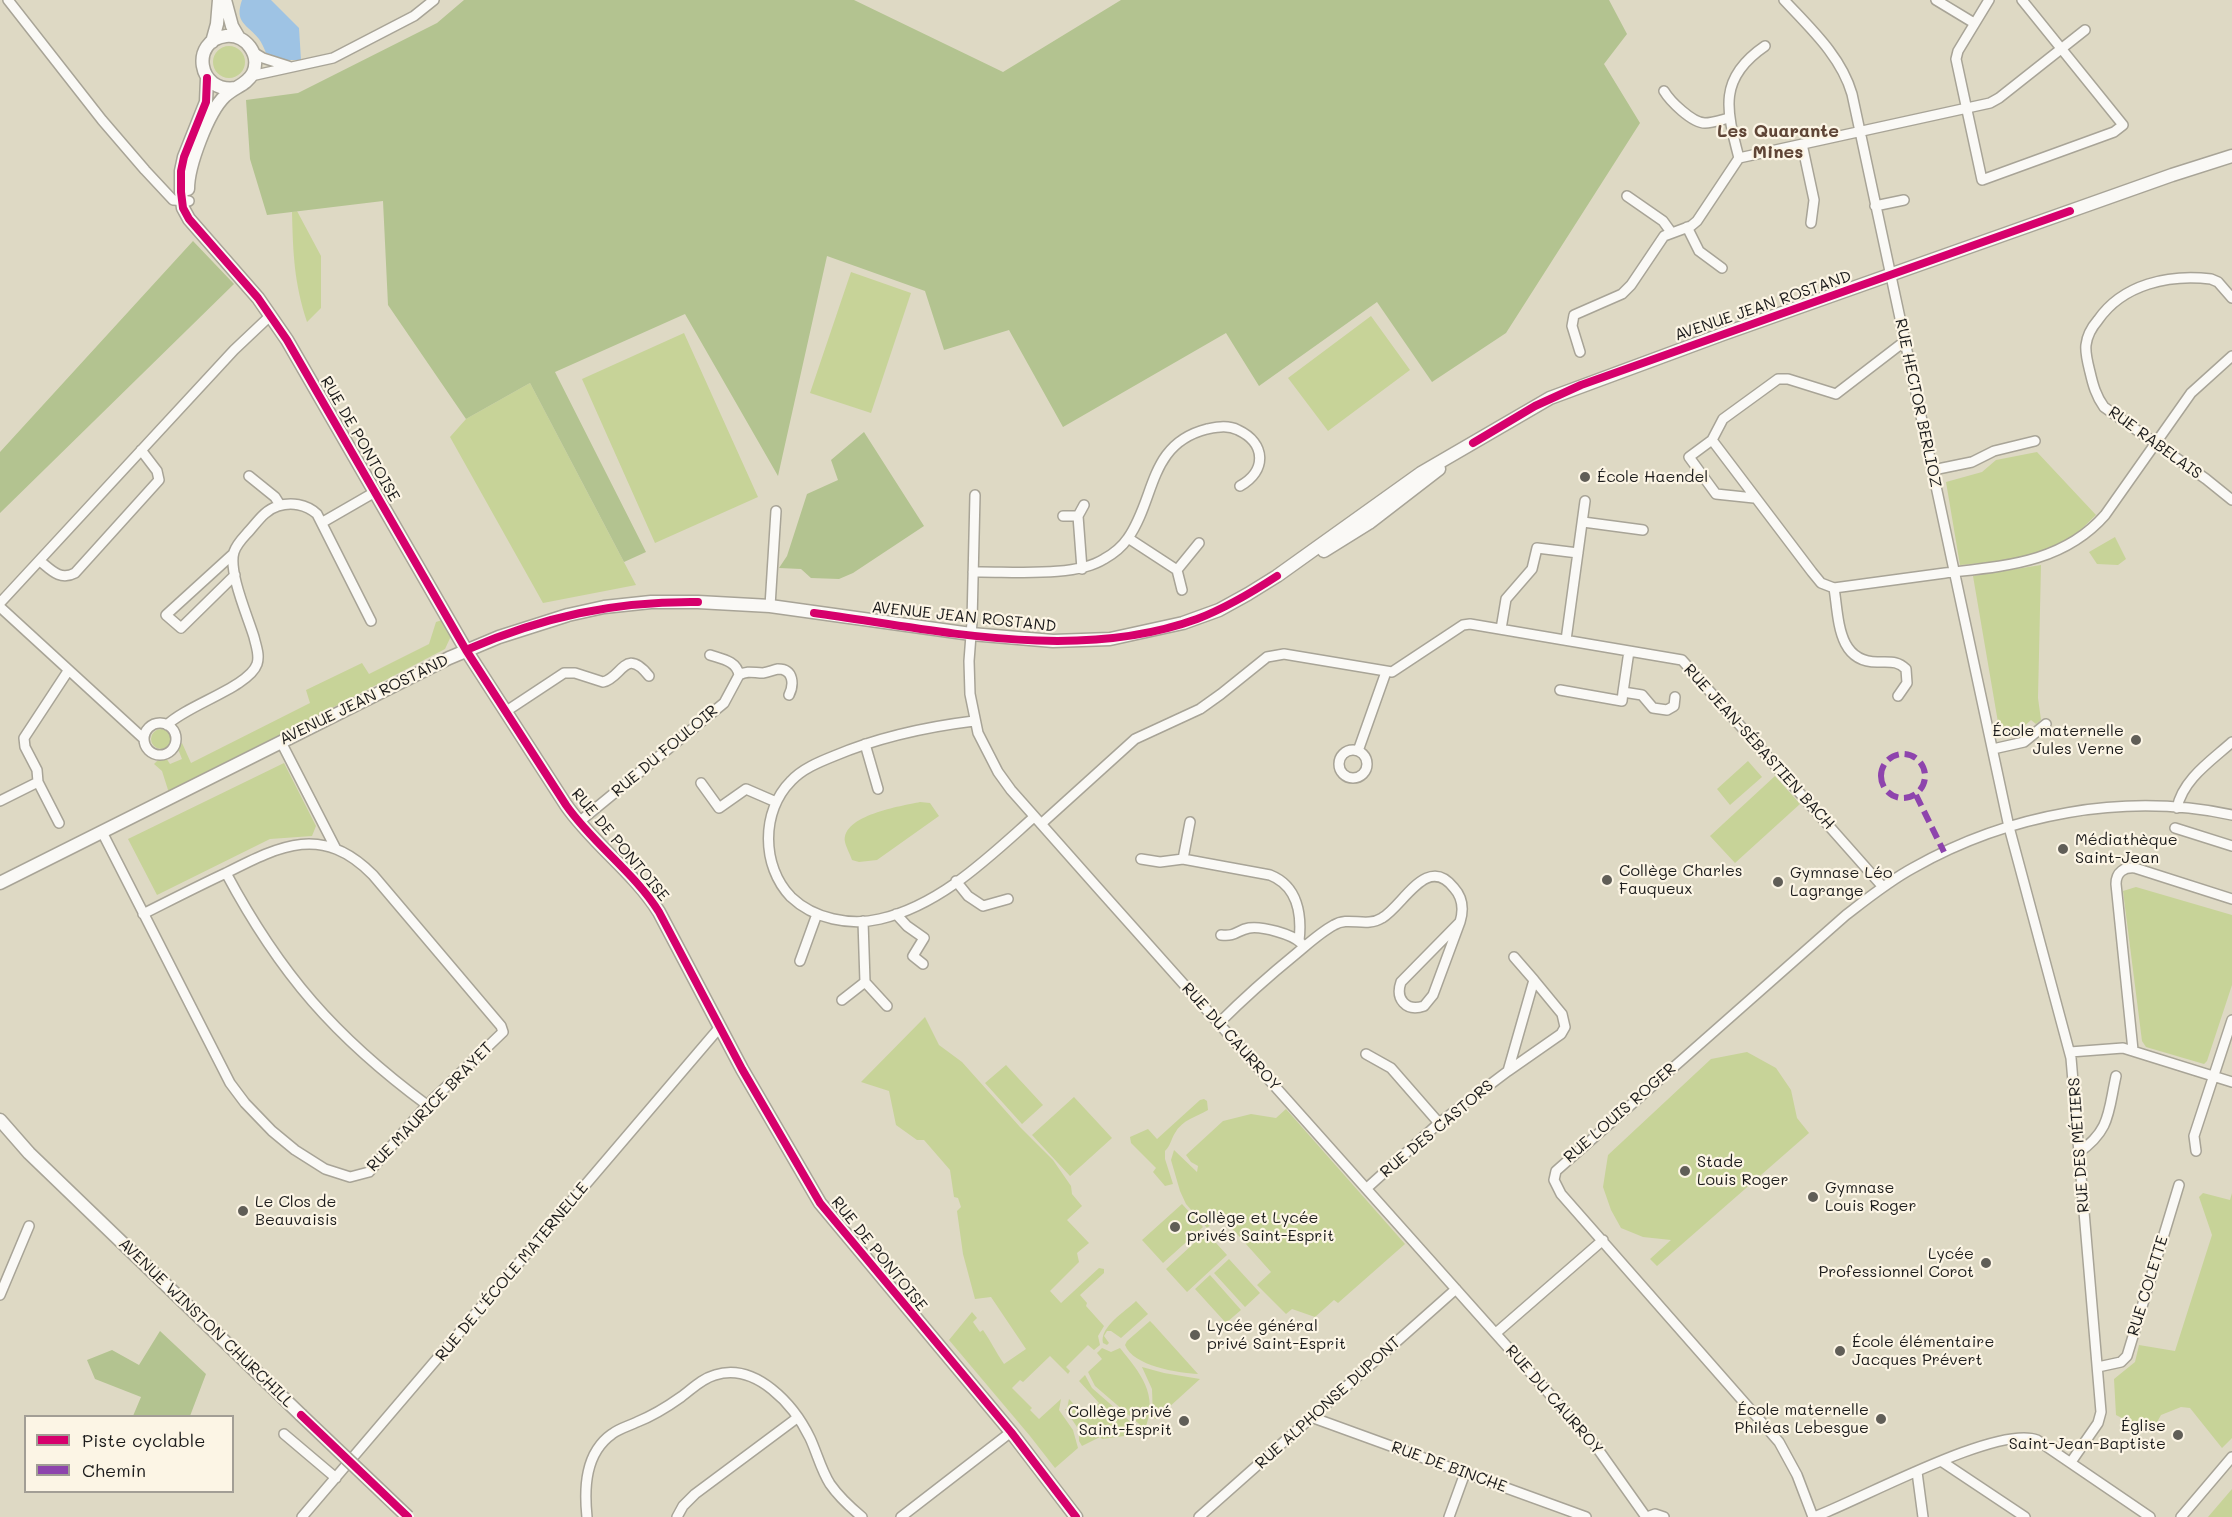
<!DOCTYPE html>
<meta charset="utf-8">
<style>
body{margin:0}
#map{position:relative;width:2232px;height:1517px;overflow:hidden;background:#ded9c4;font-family:Mali,sans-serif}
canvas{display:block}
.legend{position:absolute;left:24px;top:1415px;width:210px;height:78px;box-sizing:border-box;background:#fcf5e5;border:2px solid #a29e95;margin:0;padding:8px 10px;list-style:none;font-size:18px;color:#1c1c1c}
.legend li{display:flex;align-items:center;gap:12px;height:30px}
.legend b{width:30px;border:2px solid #a29e95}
</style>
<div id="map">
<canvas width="2232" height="1517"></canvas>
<ul class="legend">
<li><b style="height:8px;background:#d6006c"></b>Piste cyclable</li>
<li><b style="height:8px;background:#8e44ad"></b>Chemin</li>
</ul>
</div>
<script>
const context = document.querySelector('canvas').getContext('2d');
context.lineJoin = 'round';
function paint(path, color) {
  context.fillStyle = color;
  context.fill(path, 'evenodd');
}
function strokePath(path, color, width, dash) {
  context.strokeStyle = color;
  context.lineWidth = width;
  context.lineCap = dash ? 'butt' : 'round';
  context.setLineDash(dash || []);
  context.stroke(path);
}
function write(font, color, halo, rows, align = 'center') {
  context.font = font + ' Mali,sans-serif';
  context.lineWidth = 4.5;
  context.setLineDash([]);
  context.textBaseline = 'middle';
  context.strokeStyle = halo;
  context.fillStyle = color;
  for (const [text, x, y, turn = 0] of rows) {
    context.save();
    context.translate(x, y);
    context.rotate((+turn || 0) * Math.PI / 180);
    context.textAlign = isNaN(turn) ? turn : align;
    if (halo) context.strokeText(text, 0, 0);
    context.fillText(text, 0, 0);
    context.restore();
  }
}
const green = new Path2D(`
 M213 62a16 16 0 1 1 32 0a16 16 0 1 1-32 0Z
 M297 211 321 256V308L307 322C294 282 293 253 292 212Z
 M851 272 911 293 871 413 810 393Z
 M1371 316 1410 370 1328 431 1288 378Z
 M684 333 758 497 655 543 582 379Z
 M530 383 636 585 543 603 450 437 466 419Z
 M2037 452 2096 515C2086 524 2076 536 2064 542 2032 559 1996 562 1960 565L1946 482 1982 472 1996 460Z
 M2115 537 2126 559 2118 565 2097 564 2089 552Z
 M2041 565 2038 698 2041 720 2036 724 2031 720 2018 732 2000 734 1973 576Z
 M442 620 451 636 445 649 169 793 162 771 154 764 158 760 166 758 170 764 182 759 178 749 182 743 191 763 310 703 306 690 362 663 369 674 429 644 436 622Z
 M151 739a10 10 0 1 1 20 0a10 10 0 1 1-20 0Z
 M1748 761 1762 777 1730 805 1717 789Z
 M284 763 316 826 312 836 270 839 157 895 128 839Z
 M1775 776 1800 804 1735 863 1710 836Z
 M920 802 930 803 939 816 877 860 859 862 852 860C850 854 846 847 845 842 841 815 902 806 920 802Z
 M2136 887 2232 915V985L2207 1061 2204 1064 2146 1047 2142 1041 2123 891Z
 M925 1017 939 1045 962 1062 1020 1127 1053 1160 1071 1186 1072 1194 1082 1206 1067 1220 1089 1243 1077 1253 1079 1262 1050 1291 1061 1303 1099 1268 1104 1269V1273L1080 1295 1087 1303 1086 1306 1104 1326 1098 1336 1100 1345 1094 1350 1088 1345 1066 1367 1070 1371 1068 1374 1050 1356 1023 1382 1020 1380 1012 1388 1032 1408 1030 1410 1039 1419 1061 1399 1059 1410 1073 1430 1078 1448 1055 1468 1030 1436 949 1340 972 1312 977 1318 973 1322 980 1332 983 1330C991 1341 996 1353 1004 1364L1026 1349 991 1297 975 1299 963 1254 957 1211 961 1207 958 1198 954 1197 950 1170 924 1140H917L896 1125 889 1091 861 1082Z
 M1747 1052 1776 1068 1791 1090 1797 1118 1809 1133 1657 1266 1650 1259 1671 1240 1643 1237 1621 1228 1611 1210 1603 1187 1608 1155 1711 1059Z
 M1006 1065 1043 1105 1022 1124 985 1083Z
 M1074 1097 1112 1138 1070 1176 1032 1135Z
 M1204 1099 1207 1101 1208 1110C1196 1117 1182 1120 1175 1133 1171 1139 1171 1145 1165 1151V1159L1173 1184 1165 1186 1153 1172 1156 1168 1131 1143 1130 1137 1148 1129 1157 1139 1200 1100Z
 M1286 1109 1405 1244 1338 1303 1334 1300 1315 1317 1292 1309 1286 1314 1257 1285 1271 1272 1221 1216 1207 1228 1186 1204 1180 1191 1171 1160 1174 1150 1197 1172 1198 1166 1191 1162 1186 1155 1223 1121 1251 1114 1276 1118Z
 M2203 1193 2230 1200 2232 1193V1438L2222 1448 2190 1408 2181 1407 2161 1415 2151 1433 2116 1415 2114 1379 2135 1362 2139 1345 2175 1351 2212 1235 2199 1197Z
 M1182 1204 1203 1227 1163 1263 1142 1240Z
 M1206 1232 1227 1255 1187 1292 1166 1269Z
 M1229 1259 1260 1293 1245 1307 1214 1273Z
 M1210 1275 1241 1310 1226 1323 1195 1289Z
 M1136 1301 1148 1314 1121 1338 1111 1331H1107L1104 1336 1109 1343 1107 1345 1103 1343C1099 1327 1126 1311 1136 1301Z
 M1150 1321 1153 1324 1198 1374C1178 1373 1133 1366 1125 1345L1127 1341Z
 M1102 1348 1111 1352 1120 1348C1140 1373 1159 1394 1145 1429L1095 1386 1088 1372 1102 1359 1097 1353Z
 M1142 1367 1164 1373 1200 1379 1156 1419 1153 1418 1152 1389Z
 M1085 1375 1092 1388 1141 1431 1139 1434 1102 1439 1100 1437 1082 1446 1079 1441V1430L1065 1409H1067L1069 1399 1085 1416 1099 1403 1079 1381Z
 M2232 1489V1517H2208Z`);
const forest = new Path2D(`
 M464 0H854L1003 72 1121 0H1609L1627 34 1604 64 1640 123 1506 333 1432 382 1377 302 1259 386 1226 333 1063 427 1009 330 944 350 925 291 827 256 778 476 685 314 555 372 646 552 624 562 530 383 466 419 388 305 383 201 267 215 250 159 246 100 298 93 437 23Z
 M193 241 234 284 0 513V452Z
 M864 432 924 526 853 573 839 579 811 578 801 569 779 568 787 556 807 494 838 480 831 460Z
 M160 1331 206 1374 190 1416H133L141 1397 95 1379 87 1360 112 1350 139 1365Z`);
const water = new Path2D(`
 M242 0H271L299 28 301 60H286L266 53C264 48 262 43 259 39 247 24 234 23 242 0Z`);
const street = new Path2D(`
 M8 0 102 120 145 170 173 200 189 201
 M1784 0C1810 28 1841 56 1852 94L2009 827 2071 1058 2101 1412 2098 1423 2071 1462
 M1936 0 1974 23
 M1989 0 1958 51 1956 59 1982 180 2114 132 2123 125 2022 0
 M253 52 263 58 288 66
 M251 76 333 58 414 16 434 0
 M1664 91C1670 101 1692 123 1705 123 1712 123 1721 120 1729 118
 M1802 144 1814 200 1811 223
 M1739 158C1726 109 1718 78 1765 46
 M1627 196 1663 221 1671 232
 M1875 206 1904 200
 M1687 227 1699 251 1722 268
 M2232 298 2218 282 2211 279C2169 274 2123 284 2098 320 2092 327 2087 336 2086 345 2085 353 2088 364 2090 372 2093 385 2096 396 2104 407L2206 479 2232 500
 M1580 352 1572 326 1574 315 1622 294 1631 285 1664 236 1691 226 1697 221 1739 158 1990 103 1999 98 2085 30
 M1712 440 1812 572 1821 583 1834 588C1871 583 1908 578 1945 573 2004 566 2063 563 2105 515L2191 393 2232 356
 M1933 470 1972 462 1994 451 2035 441
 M249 476 275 497 280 505
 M975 495 972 622 969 661 970 694 978 733 998 772 1011 790 1097 887 1595 1445 1646 1517
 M1754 498 1716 494 1689 457 1712 440 1723 419 1778 379H1788L1836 394 1905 341
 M1063 516H1078
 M323 522 375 492
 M1583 522 1643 530
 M1128 538 1177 570 1199 543
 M233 554 166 615 181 628 235 575
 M40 561C51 570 60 581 75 573L159 480 157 471 141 450
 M1082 569 1078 516 1084 505
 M1177 570 1182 590
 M973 572C1009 571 1074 578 1104 559 1113 554 1122 547 1128 538 1156 498 1148 444 1207 429 1218 427 1228 425 1238 430 1266 443 1267 471 1240 486
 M1834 588C1839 619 1837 664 1880 662 1891 662 1898 661 1906 669L1907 683 1898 696
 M0 603 234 350 270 316
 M770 606 776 511
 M0 607 144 739
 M1501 629 1506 599 1532 569 1537 548 1578 553
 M1566 640 1585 501
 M710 655C722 659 737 661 739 675
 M1560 690 1622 701 1623 692 1642 695 1653 708 1667 710 1674 706 1675 697
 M1623 692 1629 651
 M505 712 564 673H575L603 682C622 678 625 646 649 676
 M974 721C925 727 879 737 834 756 819 762 802 769 791 781 761 811 761 866 791 897 814 919 850 926 880 919 941 905 990 856 1034 817
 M144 739a16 16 0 1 1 32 0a16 16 0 1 1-32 0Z
 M167 725C187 705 249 687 257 664 260 655 256 646 254 637 248 617 228 572 234 552 237 543 244 537 250 530 258 521 265 510 278 506 291 502 306 504 317 514L371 621
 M281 742 336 849
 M865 744 878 789
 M1993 749 2024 742 2046 724
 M1339 764a14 14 0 1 1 28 0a14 14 0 1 1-28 0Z
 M1358 751 1386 672
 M701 783 719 808 746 789 776 802
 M0 801 38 782
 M2177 808C2183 779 2211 761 2232 742
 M579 822 724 703 739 675C748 670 754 673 763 673 769 672 773 670 778 669 794 669 794 685 789 695
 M59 823 38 782 37 770 25 747 24 738 68 671
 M1041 824 1135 739 1200 709 1221 694 1267 657 1284 654 1392 672 1463 625 1470 624 1682 660 1883 887
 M2175 828 2232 846
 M102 832 230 1083 245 1103 272 1131 295 1150 325 1169 350 1177 369 1172 427 1105 503 1032 501 1026 373 875C323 824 281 845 226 873 198 886 171 900 143 914
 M1141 859 1160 862 1183 859 1270 875C1298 886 1302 915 1299 941
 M1183 859 1190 822
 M226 873C280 974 335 1037 427 1105
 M956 881 968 896 983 906 1008 899
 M896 914 907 926 924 938 913 956 923 964
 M863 921 865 982 887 1006
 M1221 935C1236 937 1237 930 1249 928 1262 926 1292 934 1301 943
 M800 961 817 914
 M842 1000 865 982
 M1219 1023C1244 998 1270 975 1297 953 1309 943 1321 932 1334 925 1349 916 1366 928 1382 918 1403 906 1427 853 1454 888 1463 898 1464 909 1460 922L1433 995 1424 1006C1406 1012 1395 999 1401 982L1460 922
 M2133 1050 2116 884C2116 872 2124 867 2135 868L2232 899
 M2070 1052 2123 1048 2232 1082
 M1366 1054 1391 1068 1439 1123
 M1508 1071 1561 1034 1565 1027 1562 1014 1534 980
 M2196 1151 2194 1136 2232 1020
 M2078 1153C2111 1130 2108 1112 2116 1076
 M1367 1188 1439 1123 1508 1071 1534 980 1514 957
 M0 1295 29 1226
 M1496 1333 1603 1240
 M2098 1367 2121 1362 2127 1356 2179 1185
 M1311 1417 1586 1517
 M284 1434 336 1478
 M1941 1461 2025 1517
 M1917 1472 1923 1517
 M302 1517 720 1027
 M587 1517C584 1488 585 1453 612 1434 620 1428 629 1426 637 1422 652 1416 667 1407 681 1397 692 1389 701 1379 715 1375 756 1362 794 1405 810 1438 817 1453 821 1470 830 1484 839 1497 850 1507 862 1517
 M677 1517 683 1506 695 1494 797 1418
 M901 1517 1011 1432
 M1199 1517 1456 1289
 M1449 1517 1465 1473
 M1647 1517 1655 1514 1664 1517
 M1813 1517 1797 1475 1779 1442 1561 1194 1554 1180 1556 1171 1846 915C1868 898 1889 881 1913 868 2008 814 2125 792 2232 815
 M1814 1517C1858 1501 1998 1424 2037 1440L2150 1517
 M2181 1517 2232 1457`);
const secondary = new Path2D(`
 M225 0 232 26 239 38
 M212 42 217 24 219 0
 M207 78 206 102 184 157 181 171V192L183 208 189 219 258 298 287 340 466 650 566 805C593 844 634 872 659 912L742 1069 820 1203 1011 1432 1076 1517
 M188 189C188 166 208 112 225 96 234 87 247 85 253 73 261 55 246 34 226 36 190 40 197 94 236 88
 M1324 551 1369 523 1439 469
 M0 883 449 658 499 637 568 615 604 607 651 602H698L770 606 971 634 1053 641 1110 639 1183 623 1219 610 1248 594 1277 576 1421 473 1550 398 1723 334 2172 175 2232 156
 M0 1120 29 1153 301 1415`);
const secondaryBridge = new Path2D(`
 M301 1415 408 1517`);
const quiet = new Path2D(`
 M1881 776a22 22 0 1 1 44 0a22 22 0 1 1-44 0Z
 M1916 795 1944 852`);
const cycleway = new Path2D(`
 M207 78 206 102 184 157 181 171V192L183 208 189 219 258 298 287 340 466 650 566 805C593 844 634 872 659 912L742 1069 820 1203 1011 1432 1076 1517
 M1473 443 1535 406 1581 385 2070 211
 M814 613C938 630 1076 663 1197 619 1226 608 1251 593 1277 576
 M466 650C542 617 614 601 698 602
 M301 1415 408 1517`);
const markers = [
 [1585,477,6,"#605e57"],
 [2136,740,6,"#605e57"],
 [2063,849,6,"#605e57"],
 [1607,880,6,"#605e57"],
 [1778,882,6,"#605e57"],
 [1685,1171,6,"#605e57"],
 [1813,1197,6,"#605e57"],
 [243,1211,6,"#605e57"],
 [1175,1227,6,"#605e57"],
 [1986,1263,6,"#605e57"],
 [1195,1335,6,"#605e57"],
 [1840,1351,6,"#605e57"],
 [1881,1419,6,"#605e57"],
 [1184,1421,6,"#605e57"],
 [2178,1435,6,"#605e57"]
];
const streetNames = [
 ["AVENUE JEAN ROSTAND",1763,306,-19],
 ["RUE HECTOR BERLIOZ",1918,403,78],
 ["RUE DE PONTOISE",360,439,60],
 ["RUE RABELAIS",2155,443,36],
 ["AVENUE JEAN ROSTAND",964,617,6],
 ["AVENUE JEAN ROSTAND",364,700,-26],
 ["RUE JEAN-SÉBASTIEN BACH",1759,747,48],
 ["RUE DU FOULOIR",665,751,-40],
 ["RUE DE PONTOISE",620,845,50],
 ["RUE DU CAURROY",1231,1037,48],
 ["RUE MAURICE BRAYET",430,1107,-46],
 ["RUE LOUIS ROGER",1620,1113,-41],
 ["RUE DES CASTORS",1437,1129,-40],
 ["RUE DES MÉTIERS",2079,1145,-94],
 ["RUE DE PONTOISE",879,1254,51],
 ["RUE DE L'ÉCOLE MATERNELLE",512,1272,-50],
 ["RUE COLETTE",2148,1286,-73],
 ["AVENUE WINSTON CHURCHILL",206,1323,44],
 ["RUE DU CAURROY",1554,1400,49],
 ["RUE ALPHONSE DUPONT",1328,1403,-42],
 ["RUE DE BINCHE",1449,1467,20]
];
const poiNames = [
 ["École Haendel",1597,477],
 ["École maternelle",2124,731,"right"],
 ["Jules Verne",2124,749,"right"],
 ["Médiathèque",2075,840],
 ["Saint-Jean",2075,858],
 ["Collège Charles",1619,871],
 ["Fauqueux",1619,889],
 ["Gymnase Léo",1790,873],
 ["Lagrange",1790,891],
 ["Stade",1697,1162],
 ["Louis Roger",1697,1180],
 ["Gymnase",1825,1188],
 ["Louis Roger",1825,1206],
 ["Le Clos de",255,1202],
 ["Beauvaisis",255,1220],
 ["Collège et Lycée",1187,1218],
 ["privés Saint-Esprit",1187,1236],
 ["Lycée",1974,1254,"right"],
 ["Professionnel Corot",1974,1272,"right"],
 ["Lycée général",1207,1326],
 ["privé Saint-Esprit",1207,1344],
 ["École élémentaire",1852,1342],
 ["Jacques Prévert",1852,1360],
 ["École maternelle",1869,1410,"right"],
 ["Philéas Lebesgue",1869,1428,"right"],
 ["Collège privé",1172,1412,"right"],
 ["Saint-Esprit",1172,1430,"right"],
 ["Église",2166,1426,"right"],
 ["Saint-Jean-Baptiste",2166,1444,"right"]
];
const neighbourhoodNames = [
 ["Les Quarante",1778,131],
 ["Mines",1778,152]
];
paint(green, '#c7d398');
paint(forest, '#b3c390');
paint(water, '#9ec3e4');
strokePath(street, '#a8a497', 12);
strokePath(secondary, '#a8a497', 15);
strokePath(street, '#faf9f6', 9);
strokePath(secondary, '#faf9f6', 12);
strokePath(secondaryBridge, '#a8a497', 15, []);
strokePath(secondaryBridge, '#faf9f6', 12);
strokePath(quiet, '#8e44ad', 6, [12, 6]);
strokePath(cycleway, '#d6006c', 8);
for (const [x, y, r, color] of markers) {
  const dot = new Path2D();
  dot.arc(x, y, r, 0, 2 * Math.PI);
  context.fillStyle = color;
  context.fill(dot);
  strokePath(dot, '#fcf5e5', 2);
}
write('16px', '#1c1c1c', '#fcf5e5', streetNames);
write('16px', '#1c1c1c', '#fcf5e5', poiNames, 'left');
write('bold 18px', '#5f4536', '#fcf5e5', neighbourhoodNames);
</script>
